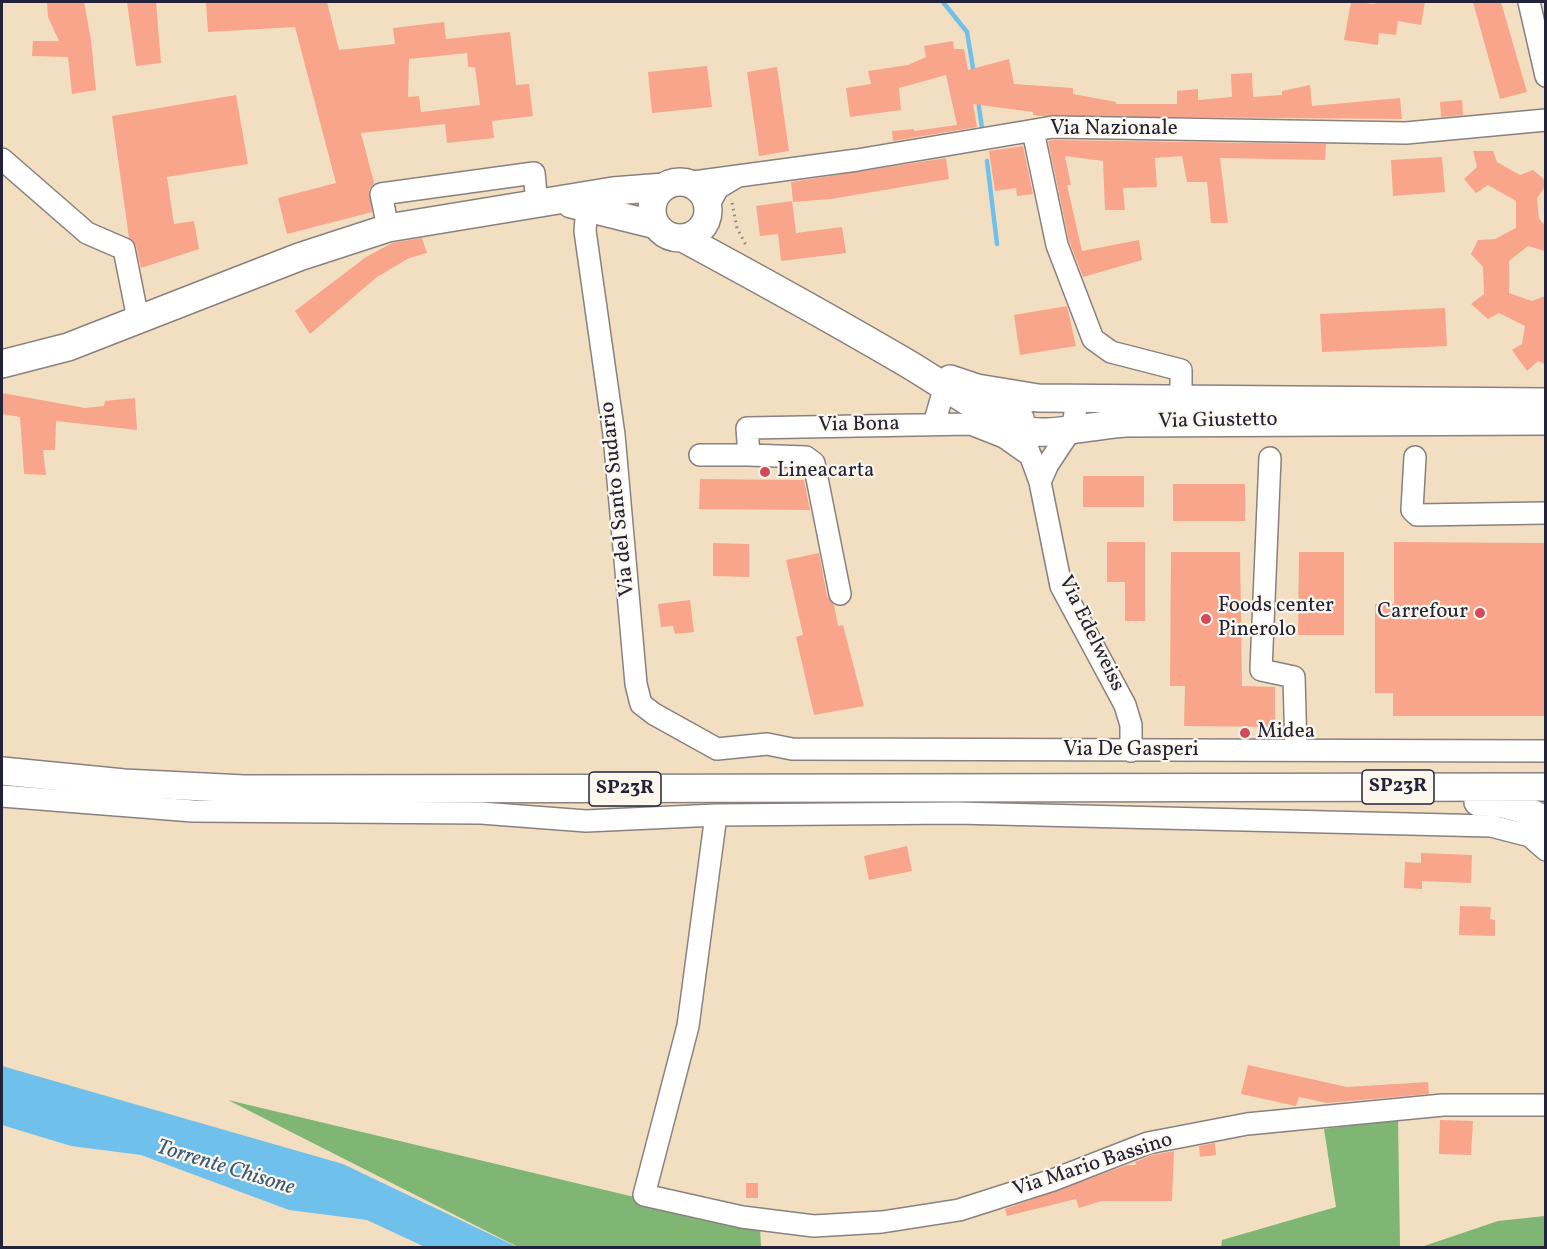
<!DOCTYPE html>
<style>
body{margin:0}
#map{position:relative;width:1547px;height:1249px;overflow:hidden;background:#f2dfc1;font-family:Vollkorn,serif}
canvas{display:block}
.frame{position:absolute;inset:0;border:3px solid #22223b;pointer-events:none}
</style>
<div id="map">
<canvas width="1547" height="1249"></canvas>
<div class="frame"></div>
</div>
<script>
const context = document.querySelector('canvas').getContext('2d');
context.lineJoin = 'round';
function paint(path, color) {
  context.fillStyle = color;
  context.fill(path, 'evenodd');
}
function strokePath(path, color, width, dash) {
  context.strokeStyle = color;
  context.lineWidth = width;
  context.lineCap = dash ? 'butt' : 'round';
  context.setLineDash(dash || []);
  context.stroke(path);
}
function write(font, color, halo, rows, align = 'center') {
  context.font = font + ' Vollkorn,serif';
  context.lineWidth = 4.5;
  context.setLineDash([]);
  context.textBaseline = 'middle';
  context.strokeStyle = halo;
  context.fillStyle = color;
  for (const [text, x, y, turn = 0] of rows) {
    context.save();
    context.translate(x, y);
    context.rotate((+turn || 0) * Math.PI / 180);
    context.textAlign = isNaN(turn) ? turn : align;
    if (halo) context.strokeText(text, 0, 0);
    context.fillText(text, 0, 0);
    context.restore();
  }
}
const forest = new Path2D(`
 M228 1100 760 1227 761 1247H518Z
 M1398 1119 1400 1247 1221 1248 1222 1240 1336 1207 1324 1129Z
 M1545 1216V1247H1421L1498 1221Z`);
const water = new Path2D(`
 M2 1066 343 1164 517 1247H425L367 1220 289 1210 141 1155 71 1146 2 1125Z`);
const stream = new Path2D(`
 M943 2 967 32 974 74
 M978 100 982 128
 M987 161 997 244`);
const building = new Path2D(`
 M47 2H84L91 40 96 90 72 94 68 57 32 56 33 41H59L48 17Z
 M127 2H156L161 63 136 66Z
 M206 2H327L339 50 395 44 393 28 444 22 446 39 510 32 516 85 529 84 533 116 492 121 494 138 447 143 445 124 361 133 374 183 369 190 372 212 287 234 278 198 336 183 295 27 208 32ZM467 53 468 67H475L480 105 421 112 419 96 408 97 409 59Z
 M1351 2 1375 4 1376 2H1425L1421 25 1398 21 1396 35 1379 33 1378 45 1344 40Z
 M1473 2H1501L1527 92 1500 99Z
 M953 41 954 49H964L968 70 1009 59 1014 84 1073 88V94L1116 102V104H1177V91L1198 89V100L1232 97 1231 74 1252 73 1253 97 1282 95V91L1310 85 1312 106 1400 98 1402 119 1042 116 1033 115V112L973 104 977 127 893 141 892 131 914 129V131L957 125 946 75 899 88 901 110 850 117 846 88 871 84 868 71 908 65 926 57 924 46Z
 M707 66 712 107 652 113 648 72Z
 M777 67 789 151 759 156 747 72Z
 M236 95 248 164 167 177 174 224 194 221 199 249 141 268 136 246 129 238 112 116Z
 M1462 100 1463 115 1441 117 1440 102Z
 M1054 140 1326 144 1325 160 1220 158 1228 223H1211L1207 182H1187L1182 156 1155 158 1157 187 1123 188 1125 210H1105L1103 161 1065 156 1071 185H1067L1082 251 1139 240 1142 260 1083 277 1069 241 1048 141Z
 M1023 146 1033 194 1017 196 1016 188 995 191 989 151Z
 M1473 151H1493L1497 162 1520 175 1533 170 1545 180V187L1537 198 1539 219 1545 225V251L1528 246 1509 261V293L1532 301 1545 296V364L1538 361 1527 371 1512 350 1522 344 1525 326 1499 313 1488 319 1471 304 1484 294 1483 267 1471 254 1478 240 1495 239 1516 228V201L1488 185 1476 193 1464 179 1477 167Z
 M1442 157 1445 192 1393 196 1391 160Z
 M946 158 949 179 831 199 793 202 791 182Z
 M792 201 796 233 842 227 846 253 781 261 778 234 760 236 756 206Z
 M422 238 427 253 409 258 377 277 310 334 295 311 366 257 392 243Z
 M1067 306 1076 346 1020 355 1014 315Z
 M1445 308 1447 346 1322 352 1320 314Z
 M2 393 85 408 104 406 105 401 135 398 137 430 56 421 55 450H43L46 475 24 474 20 417 2 414Z
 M1083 476H1144V507H1083Z
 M700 479 804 480 810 510 699 509Z
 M1173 484H1245V521H1173Z
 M1107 542H1145V621H1125V582H1107Z
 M1394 542 1545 543V716H1393V693H1375V604H1394Z
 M713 543 749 544V577L713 576Z
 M1171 552H1240L1242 686 1275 687V727L1184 726 1185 686H1170Z
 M1299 552H1344V635H1298Z
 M819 553 827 596 834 605 838 626 843 625 864 706 814 715 796 637 803 635 786 560Z
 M690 600 694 632 675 634 673 626 661 627 658 604Z
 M907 846 912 871 869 880 864 856Z
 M1421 853 1472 855 1471 883 1422 881V889L1404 888 1405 862 1421 863Z
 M1460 906 1491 907 1490 919 1495 920V936L1459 935Z
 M1248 1065 1347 1087 1428 1082 1429 1094 1327 1103 1299 1097 1296 1106 1241 1094Z
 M1440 1120 1473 1121 1471 1155 1439 1154Z
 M1215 1143 1216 1155 1200 1157 1199 1146Z
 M1174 1151 1172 1201H1102L1079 1208 1076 1199 1007 1216 1005 1209 1127 1165H1136L1135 1162 1152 1155Z
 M746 1183H758V1198H746Z`);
const path = new Path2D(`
 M732 203 737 228 747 247`);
const minor = new Path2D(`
 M1529 2 1546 76
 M1033 131 1057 245 1093 339 1111 352 1181 370V399
 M2 159 87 233 124 249 138 319
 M686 183 857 160 1053 127 1406 133 1546 120
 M708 206 718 188 738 176
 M587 207 585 231 614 435 636 684 641 704 654 714 717 749 767 744 792 749 1546 751
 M388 228 381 194 534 173 537 203
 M1023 418 1020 427 1040 482 1061 586 1125 705 1131 725V751
 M934 424 945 386
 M971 424 1004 437 1031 456
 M700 455H749
 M1415 457 1412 510 1417 515 1546 513
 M1270 458 1261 670 1294 677 1296 750
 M1040 482 1048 464 1072 428 1078 399
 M840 594 814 463 806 457 749 455 747 428 971 424 1038 398
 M2 796 193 811 481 813 586 821 716 815 957 813 1491 826 1530 836 1546 850
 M716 815 688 1026 644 1195 742 1217 814 1226 882 1222 959 1210 1053 1180 1148 1143 1247 1124 1443 1105H1546`);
const major = new Path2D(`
 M652 210a28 28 0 1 1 56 0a28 28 0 1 1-56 0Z
 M571 204 656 225
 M683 238C759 279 835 321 910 365 942 384 995 423 1030 431 1052 436 1100 424 1126 423L1546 421
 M2 364 68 347 299 257 388 228 613 191 664 187
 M950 379 977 388 1038 398 1546 402
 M2 771 124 783 244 789 1546 787
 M1478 802C1503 802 1524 807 1546 821`);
const markers = [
 [765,472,6,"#d1495b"],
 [1480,613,6,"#d1495b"],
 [1206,619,6,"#d1495b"],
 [1245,733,6,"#d1495b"]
];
const shields = [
 [1398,787,72],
 [625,789,72]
];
const shieldNames = [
 ["SP23R",1398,787],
 ["SP23R",625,789]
];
const streetNames = [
 ["Via Nazionale",1114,130],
 ["Via Giustetto",1218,422,-1],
 ["Via Bona",859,426,-1],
 ["Via del Santo Sudario",619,499,-96],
 ["Via Edelweiss",1090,634,64],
 ["Via De Gasperi",1131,751],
 ["Via Mario Bassino",1093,1166,-18]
];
const poiNames = [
 ["Lineacarta",777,472],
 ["Foods center",1218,607],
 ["Pinerolo",1218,631],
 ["Carrefour",1468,613,"right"],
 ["Midea",1257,733]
];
const waterNames = [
 ["Torrente Chisone",225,1169,17]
];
paint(forest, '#7fb673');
paint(water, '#70c0ec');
strokePath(stream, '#70c0ec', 4.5);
paint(building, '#f8a58b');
strokePath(minor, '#8a807e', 24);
strokePath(major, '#8a807e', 30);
strokePath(path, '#8a807e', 3, [1.5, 4.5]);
strokePath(minor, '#fff', 21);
strokePath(major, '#fff', 27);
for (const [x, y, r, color] of markers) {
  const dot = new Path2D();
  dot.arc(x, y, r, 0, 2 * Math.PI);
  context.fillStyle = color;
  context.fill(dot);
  strokePath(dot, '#fbf7ec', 2);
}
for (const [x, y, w] of shields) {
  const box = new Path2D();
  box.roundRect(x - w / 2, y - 17, w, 34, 4.5);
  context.fillStyle = '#fbf7ec';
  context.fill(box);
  strokePath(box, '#22223b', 1.5);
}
write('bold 20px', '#22223b', null, shieldNames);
write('21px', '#22223b', '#fbf7ec', streetNames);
write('21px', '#22223b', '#fbf7ec', poiNames, 'left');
write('italic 22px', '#3d5979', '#fbf7ec', waterNames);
</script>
